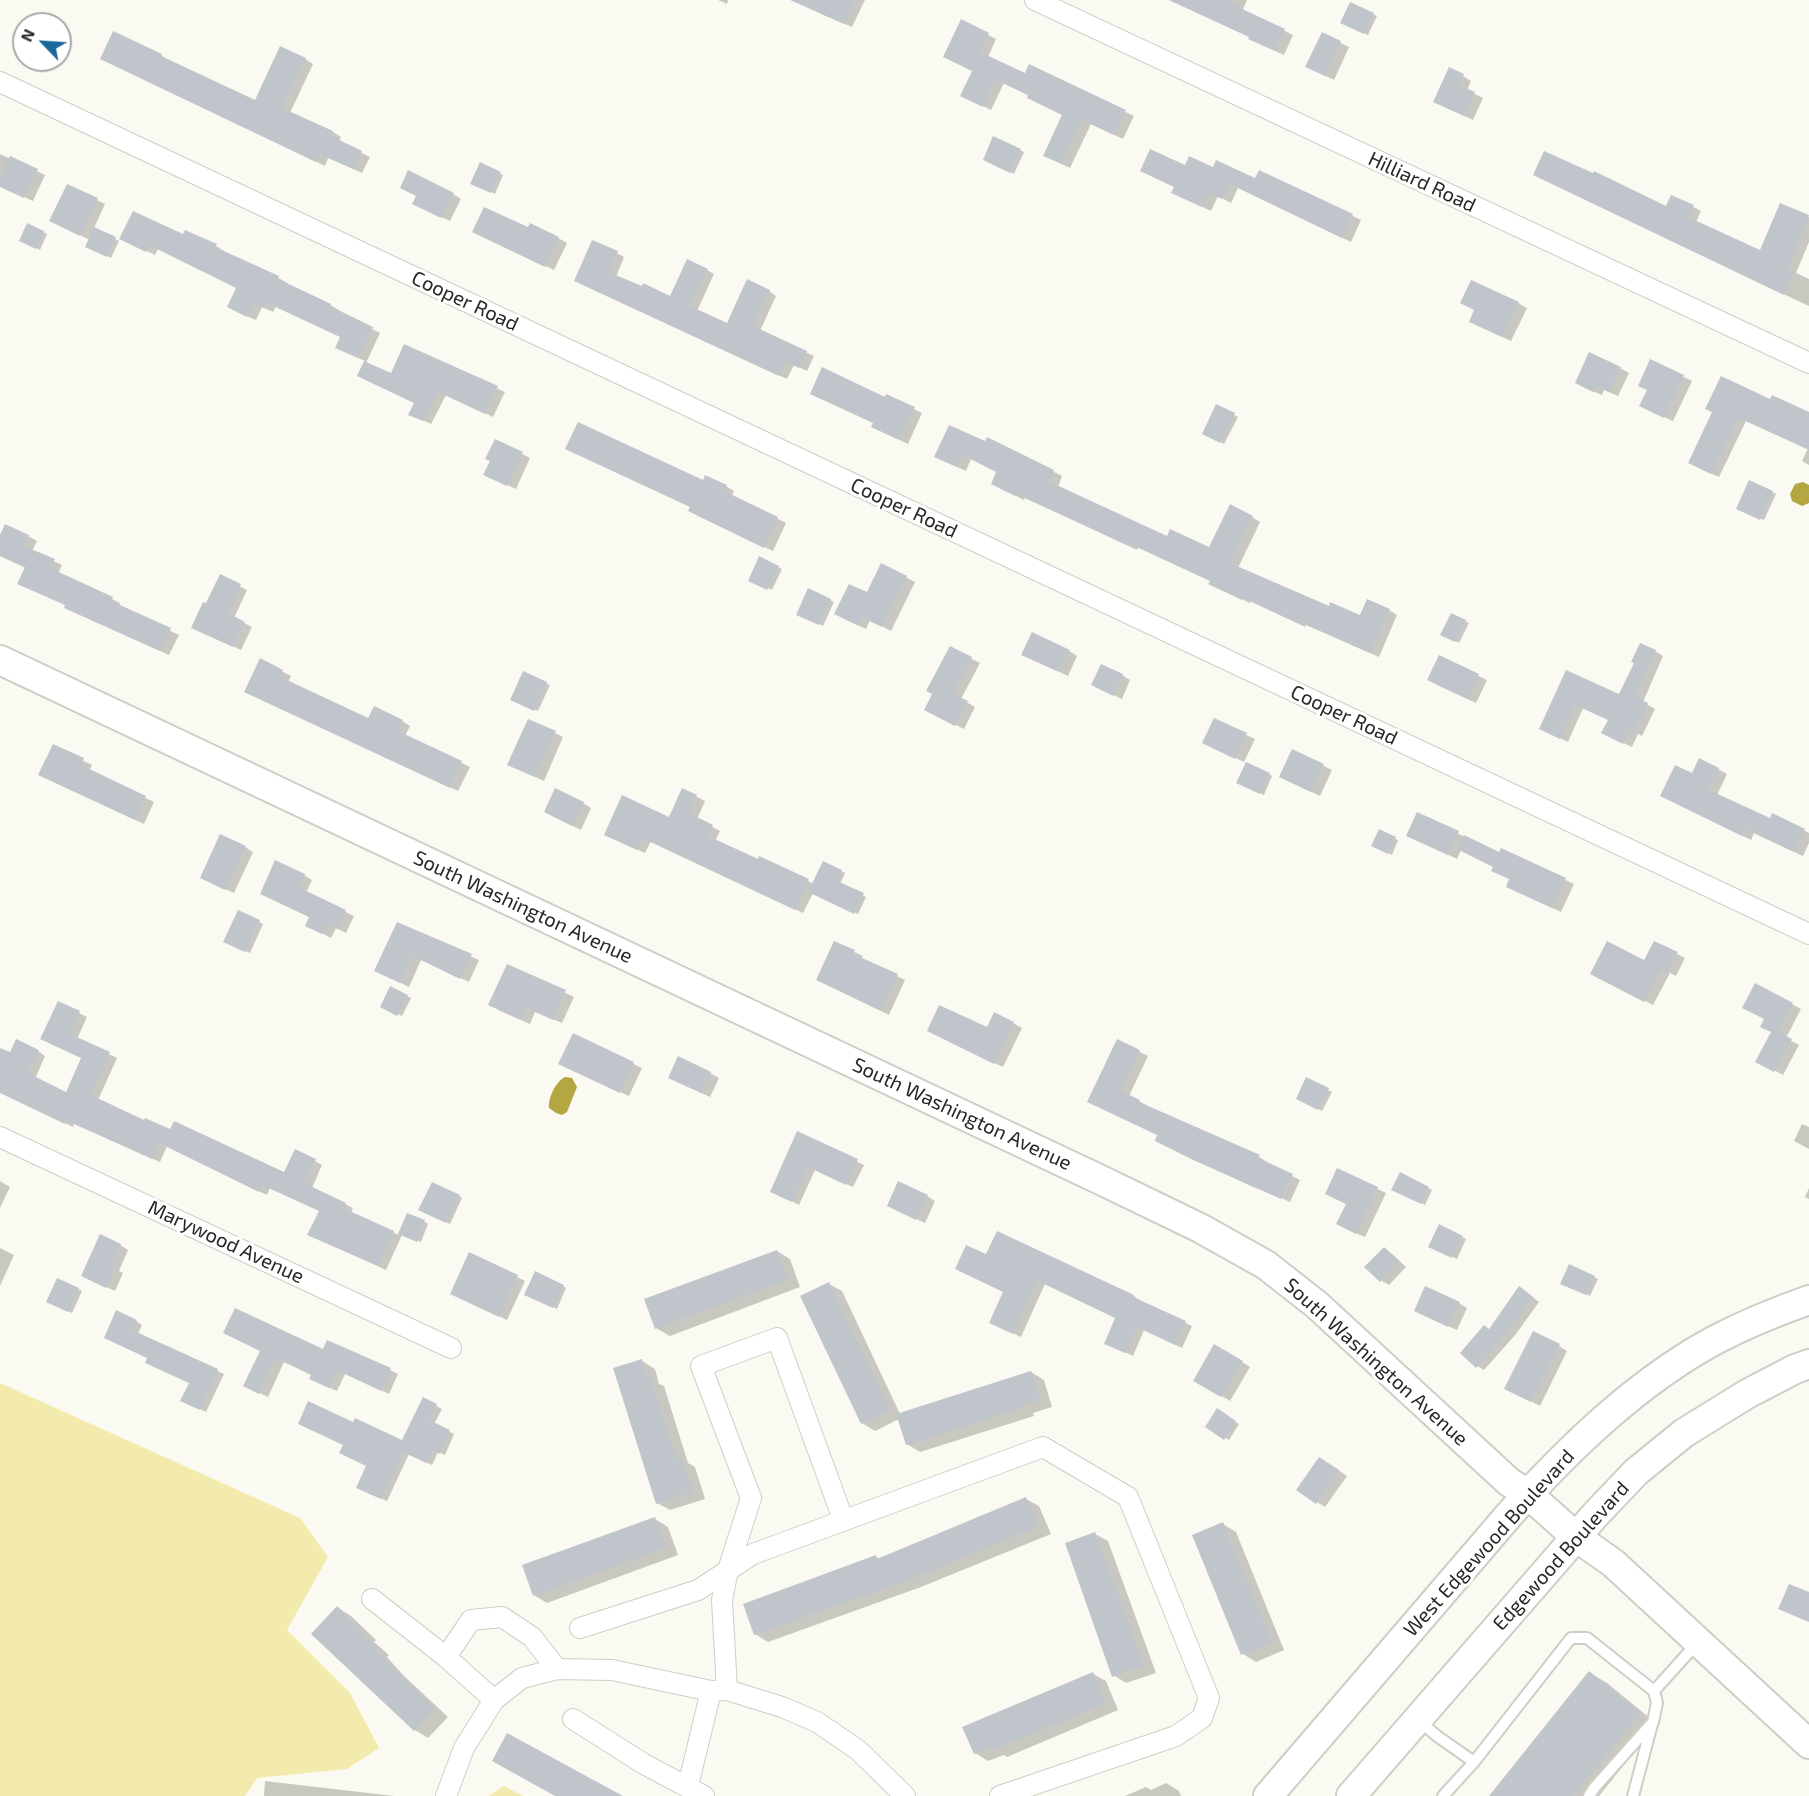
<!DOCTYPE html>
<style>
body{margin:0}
#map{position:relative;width:1809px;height:1796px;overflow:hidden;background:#fafaf2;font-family:"Exo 2",sans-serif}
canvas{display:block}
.north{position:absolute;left:12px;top:12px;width:60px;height:60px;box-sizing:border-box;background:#fff;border:2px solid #a9a9a7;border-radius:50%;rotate:295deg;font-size:16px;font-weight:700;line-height:24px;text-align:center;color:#272724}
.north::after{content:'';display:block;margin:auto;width:21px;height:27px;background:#19689a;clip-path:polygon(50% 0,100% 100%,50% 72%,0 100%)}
</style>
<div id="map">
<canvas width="1809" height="1796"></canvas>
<div class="north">N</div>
</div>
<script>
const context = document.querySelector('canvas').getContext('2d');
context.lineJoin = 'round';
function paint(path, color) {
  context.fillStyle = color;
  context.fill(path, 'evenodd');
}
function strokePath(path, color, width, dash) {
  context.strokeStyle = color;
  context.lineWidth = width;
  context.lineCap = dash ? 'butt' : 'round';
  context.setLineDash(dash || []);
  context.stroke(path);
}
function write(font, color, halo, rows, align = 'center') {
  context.font = font + ' "Exo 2",sans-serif';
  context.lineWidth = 6;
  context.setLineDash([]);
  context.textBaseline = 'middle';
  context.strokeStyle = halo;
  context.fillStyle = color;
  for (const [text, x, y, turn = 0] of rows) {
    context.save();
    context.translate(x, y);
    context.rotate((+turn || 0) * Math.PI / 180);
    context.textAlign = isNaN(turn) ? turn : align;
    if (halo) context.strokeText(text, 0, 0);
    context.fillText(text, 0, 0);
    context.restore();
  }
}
const green = new Path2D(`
 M0 1383 300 1518 328 1557 287 1630 350 1693 379 1748 347 1769 257 1778 245 1796H0Z
 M504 1786 523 1796H488Z`);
const water = new Path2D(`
 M1803 482 1809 485V503L1802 506 1792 501 1790 494 1795 484Z
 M565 1077 572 1078 577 1087 567 1112 562 1115 556 1113 549 1108C548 1098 556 1081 565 1077Z`);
const shadow = new Path2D(`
 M718 0H728L727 4Z
 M815 0H865L852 27 819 13Z
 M1169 0H1247L1243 9 1246 12 1293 35 1284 55 1258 43 1250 37Z
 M1373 14 1377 16 1368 35 1346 25Z
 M961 21 996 39 988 57 1026 75 1030 66 1134 116 1123 139 1091 124 1070 168 1053 160 1070 117 1004 83 991 110 970 100 973 71Z
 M1322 34 1349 47 1334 80 1315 71Z
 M161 55 169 61 255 102 305 59 313 64 290 113 333 132 341 137 339 142 370 157 362 173 328 158 325 166 110 63Z
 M1463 76 1471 81 1467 90 1483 98 1473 120 1443 106Z
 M994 138 1024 152 1014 174 988 162Z
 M0 154 45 175 33 201 0 186Z
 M481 164 503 175 495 194 472 183Z
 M1185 167 1214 169 1256 180 1260 172 1361 220 1351 242 1238 188 1231 203 1218 196 1211 211 1182 197 1176 187Z
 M453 194 461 199 450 221 422 208Z
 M1672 196 1701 211 1696 222 1761 252 1781 205 1809 217V242L1796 273 1809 279V306L1758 282 1666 208Z
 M97 200 105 204 94 228 119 241 111 258 87 246 90 240 59 225Z
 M28 225 47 234 40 250 24 242Z
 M528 229 558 238 567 243 554 270 483 236Z
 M184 236 216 246 224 251 223 252 278 278 286 282V284L330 305 339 310 338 312 380 333 366 363 391 375 405 346 505 392 493 417 446 395 431 424 418 418 416 403 359 375 365 361 345 352 342 337 276 306 273 312 262 307 256 320 237 312 238 288 158 249 155 255 130 243Z
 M617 253 624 257 616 277 671 298 707 270 714 274 697 311 727 325 769 291 776 296 760 331 814 356 807 371 794 365 787 379 583 284Z
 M1518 303 1527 308 1511 341 1479 326 1476 310Z
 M1651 361 1692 381 1673 421 1650 411 1649 390Z
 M1620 368 1629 373 1618 396 1604 390 1602 395 1585 388Z
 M1217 406 1238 417 1224 444 1204 433Z
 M914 409 922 413 908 444 881 431Z
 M1713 412 1809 427V465L1802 461 1808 448 1746 421 1719 477 1697 467Z
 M988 439 1062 476 1058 487 1168 538 1210 549 1230 506 1252 517 1260 522 1238 568 1330 608 1361 617 1389 610 1397 615 1379 657 1306 625 1305 627 1251 601 1250 603 1218 588 1211 581 1138 547 1137 550 1025 497 1024 500 1001 488 998 472 971 459 966 471 944 461 986 443Z
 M522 454 530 458 516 489 494 479Z
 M703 482 726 486 734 491 732 496 786 523 773 551 698 516Z
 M1772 492 1776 494 1764 520 1741 510Z
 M28 536 37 541 32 551 62 565 58 574 112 599 120 603 119 606 179 635 169 655 74 612 26 568 0 556V539Z
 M760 558 782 569 772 590 750 580Z
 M882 565 915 582 891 631 870 620 866 629 844 619 867 594Z
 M220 576 247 590 234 618 252 627 241 650 200 631 207 605Z
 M809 590 834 602 823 626 801 616Z
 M1452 615 1469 623 1459 643 1442 634Z
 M950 648 980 663 961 699 975 707 964 729 935 714Z
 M1069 651 1077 656 1068 676 1032 659Z
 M1655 651 1663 656 1643 702 1655 709 1642 736 1638 734 1632 747 1611 737 1609 720 1583 708 1568 742 1549 733 1567 672 1620 696Z
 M1439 657 1487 680 1476 703 1437 685Z
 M260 660 291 676 288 682 369 720 402 721 410 726 405 736 470 767 458 791 254 696Z
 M524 673 550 685 538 711 515 701Z
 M1122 675 1130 680 1122 699 1101 689Z
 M1214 720 1255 739 1244 762 1212 747Z
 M555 733 563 737 544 781 517 769Z
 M53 746 92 765 89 771 154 802 144 824 40 775Z
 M1293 751 1332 770 1320 796 1289 781Z
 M1718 769 1727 774 1717 795 1771 820 1773 815 1809 833V843L1803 856 1754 833 1751 840 1670 800 1693 775Z
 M1269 774 1272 776 1264 795 1242 785Z
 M683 790 705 801 697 819 720 831 715 841 758 861 760 858 814 884 824 863 845 873 840 884 866 897 858 914 813 893 803 913 651 841 645 853 614 839 670 819Z
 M583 803 591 808 581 830 554 817Z
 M1418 814 1500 854 1502 850 1574 884 1561 912 1516 891 1511 879 1495 867 1461 850 1457 859 1417 840Z
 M1379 831 1398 840 1392 855 1372 845Z
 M245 847 253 852 234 893 210 882Z
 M304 875 312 880 306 893 354 916 346 933 336 928 331 938 316 930 311 918 270 898Z
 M239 912 263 924 250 953 225 941Z
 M398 924 479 960 469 982 421 960 409 987 384 975Z
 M835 943 863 956 861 959 905 980 889 1015 826 984Z
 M1677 954 1685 958 1676 976 1670 973 1653 1005 1601 978Z
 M507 965 574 997 562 1023 535 1012 530 1024 498 1010Z
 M1756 985 1801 1009 1786 1038 1799 1045 1783 1075 1757 1061 1772 1032 1766 1019Z
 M391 988 411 998 402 1016 382 1006Z
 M58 1003 87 1017 77 1039 117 1058 98 1100 145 1122 285 1174 315 1161 322 1165 312 1188 353 1208 351 1213 399 1235 408 1215 425 1222 428 1224 421 1242 402 1235 386 1270 315 1237 320 1211 270 1188 267 1195 167 1146 160 1162 74 1124 73 1127 0 1092V1049L10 1054 38 1051 45 1056 35 1079 66 1094 83 1058 49 1043Z
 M1013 1023 1022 1028 1003 1067 938 1035 988 1029Z
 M573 1035 642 1068 629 1096 569 1068Z
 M1118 1041 1148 1056 1129 1096 1148 1106 1147 1107 1259 1157 1267 1162 1266 1163 1300 1180 1290 1202 1256 1186 1255 1188 1165 1145 1159 1135 1098 1106Z
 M710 1073 719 1078 710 1097 678 1082Z
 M1307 1079 1332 1092 1322 1111 1298 1098Z
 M1802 1124 1809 1127V1149L1794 1141Z
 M798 1133 864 1165 853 1187 815 1170 799 1205 779 1195Z
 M1338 1170 1386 1193 1365 1237 1346 1229 1347 1204Z
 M1401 1174 1432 1190 1425 1205 1393 1189Z
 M0 1181 10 1187 0 1208Z
 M1809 1188V1199L1805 1197Z
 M459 1196 462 1198 450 1224 424 1212Z
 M927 1196 935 1201 925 1223 897 1210Z
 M998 1233 1134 1296 1140 1301 1192 1326 1182 1348 1144 1330 1133 1356 1114 1347 1117 1318 1045 1284 1021 1337 998 1326 1005 1292 987 1256Z
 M1462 1237 1466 1239 1457 1259 1434 1248Z
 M120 1245 128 1250 119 1271 123 1273 115 1291 91 1280Z
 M0 1248 14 1255 0 1286Z
 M1384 1249 1392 1254 1406 1267 1389 1285 1380 1280Z
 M777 1251 790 1259 800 1287 670 1336 656 1328Z
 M517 1277 525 1281 507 1320 460 1298Z
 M1594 1277 1598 1279 1590 1296 1566 1285Z
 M829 1284 842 1291 900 1414 1031 1372 1044 1380 1052 1407 1033 1413 1034 1416 920 1452 907 1444 899 1419 875 1431 862 1423Z
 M563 1286 566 1288 557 1309 529 1296Z
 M78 1289 82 1291 72 1313 47 1301Z
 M1526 1292 1539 1302 1516 1334 1484 1370 1477 1366 1490 1330Z
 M1459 1303 1467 1308 1457 1330 1424 1315Z
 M136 1321 142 1325 138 1334 224 1374 206 1412 189 1404 190 1383 149 1358 112 1341Z
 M1215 1346 1250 1367 1230 1401 1195 1380Z
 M1559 1346 1567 1351 1540 1406 1515 1393Z
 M261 1351H324L366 1358 398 1374 389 1394 345 1374 337 1391 319 1383 313 1375 284 1362 268 1397 253 1390Z
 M642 1361 655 1369 659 1384 664 1386 688 1463 695 1467 705 1499 670 1510 657 1503Z
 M423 1399 442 1409 434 1424 454 1434 445 1455 438 1452 432 1465 409 1454 387 1501 364 1490 368 1466 354 1424 403 1442Z
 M1217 1410 1239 1424 1229 1440 1207 1427Z
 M1328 1463 1347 1476 1325 1507 1317 1502Z
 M1026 1499 1039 1506 1051 1534 921 1587 768 1642 755 1634 876 1557 880 1559Z
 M655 1519 668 1527 678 1555 547 1603 534 1595Z
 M1223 1524 1236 1532 1284 1650 1256 1662 1243 1654Z
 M1095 1534 1108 1541 1156 1673 1126 1683 1113 1675Z
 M338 1608 351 1616 376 1640 374 1642 389 1655 387 1657 403 1675 448 1717 428 1738 415 1730 313 1634Z
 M1590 1673 1607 1683 1657 1724 1599 1796H1491Z
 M1093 1674 1106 1681 1118 1710 1007 1757 1004 1755 988 1761 975 1753Z
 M265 1781 394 1796H264Z
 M1166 1783 1179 1791 1181 1796H1125L1146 1787 1151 1790Z`);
const building = new Path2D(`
 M790 0H855L844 24Z
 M1169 0H1228L1239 5 1238 7 1285 29 1275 51 1248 39 1249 37Z
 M1350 2 1374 13 1364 34 1340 23Z
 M961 19 989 33 980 52 1025 73 1029 64 1126 110 1114 135 1082 120 1062 164 1043 156 1062 115 1027 98 1028 95 996 80 983 107 960 96 972 71 943 57Z
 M113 31 162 54 161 56 255 100 280 46 306 58 282 108 333 131 331 136 362 151 354 169 320 154 316 162 100 59Z
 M1322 32 1341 41 1325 76 1305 67Z
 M1449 67 1464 74 1459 85 1475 92 1464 116 1433 102Z
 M993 136 1021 149 1010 173 983 160Z
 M1150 149 1185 165 1189 156 1213 167 1216 160 1255 178 1259 170 1353 214 1342 238 1230 184 1222 199 1209 193 1202 207 1171 193 1174 187 1140 171Z
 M1544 151 1593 173 1594 171 1666 206 1671 195 1694 205 1688 217 1760 250 1780 203 1809 215 1788 268 1795 272 1784 295 1533 175Z
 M10 156 38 169 24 198 0 187V177Z
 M480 162 501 172 491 193 470 184Z
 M408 170 454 193 441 218 412 204 416 196 400 188Z
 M67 184 98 198 80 236 49 221Z
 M484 207 528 227 530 223 559 237 545 267 472 232Z
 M133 211 183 234 185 230 217 244 215 247 279 276 278 279 331 304 330 306 373 327 358 358 335 348 340 337 267 303 264 308 254 303 247 317 227 307 236 288 149 245 146 252 119 239Z
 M27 223 44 231 36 249 19 241Z
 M94 227 116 237 107 257 85 247Z
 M592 240 618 251 608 272 642 286 643 283 670 296 687 259 708 269 690 306 727 323 747 279 770 290 753 326 807 351 799 368 786 362 779 376 574 281Z
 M1471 280 1519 302 1502 337 1469 322 1474 310 1460 303Z
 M404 344 498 386 485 414 438 392 423 421 408 415 414 403 357 376 364 361 391 373Z
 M1589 352 1621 367 1609 392 1596 386 1593 392 1575 383Z
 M1650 359 1684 375 1664 418 1639 406 1647 390 1638 386Z
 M822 367 885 397 886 394 915 407 899 440 871 427 873 423 810 394Z
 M1721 376 1770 399 1772 395 1809 412V450L1739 418 1711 474 1688 463 1712 412 1705 409Z
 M1216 404 1235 413 1220 443 1202 434Z
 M578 422 703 480 705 475 727 485 724 491 778 517 764 548 688 511 690 507 565 449Z
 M949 425 985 441 987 437 1054 470 1050 482 1167 536 1170 529 1209 547 1230 504 1253 516 1230 563 1329 606 1330 602 1360 615 1367 599 1390 609 1370 653 1298 621 1297 623 1243 598 1242 600 1208 584 1210 581 1130 544 1129 546 1016 494 1015 496 991 484 996 472 963 455 957 467 934 457Z
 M495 439 523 452 507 486 483 475 490 461 485 459Z
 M1749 480 1773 491 1760 520 1736 509Z
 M5 524 29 535 24 546 55 559 50 568 113 597 111 601 171 628 160 651 64 608 65 605 17 584 25 567 0 556V535Z
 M759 556 779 566 767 590 748 581Z
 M881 563 907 576 882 627 861 617 857 625 834 614 849 584 867 592Z
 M220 574 241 584 228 613 245 622 233 647 191 628 203 602 206 603Z
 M808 588 831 599 819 625 796 615Z
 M1451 613 1466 620 1455 642 1440 635Z
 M1032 632 1070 650 1059 672 1021 655Z
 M1640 643 1656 650 1636 697 1648 703 1634 733 1629 731 1623 744 1601 733 1608 720 1575 705 1560 739 1539 729 1566 670 1619 694 1634 663 1631 662Z
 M950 646 972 657 953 694 968 701 955 726 924 710 932 694 926 691Z
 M1439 655 1479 674 1468 699 1427 680Z
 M260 658 283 670 280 676 289 681 368 718 374 706 403 720 398 731 462 761 450 788 244 692Z
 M1101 664 1123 674 1113 696 1091 685Z
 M523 671 547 682 534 711 510 700Z
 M1214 718 1247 733 1235 759 1202 743Z
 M528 719 556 731 535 777 507 765Z
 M53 744 84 758 81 765 146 796 135 820 38 775Z
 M1292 749 1324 764 1311 792 1279 777Z
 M1699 758 1719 768 1709 790 1770 818 1772 813 1805 829 1794 852 1745 829 1742 836 1660 796 1675 765 1692 773Z
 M1246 762 1270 773 1260 794 1236 783Z
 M555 788 584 802 572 826 544 812Z
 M682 788 697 795 689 813 713 825 708 836 758 859 759 856 809 879 795 910 642 838 637 850 604 835 622 795 669 817Z
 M1417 812 1459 831 1448 855 1406 836Z
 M1379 829 1396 837 1388 854 1371 846Z
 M220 834 246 846 225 890 200 878Z
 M1464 835 1499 852 1501 848 1566 878 1552 908 1506 887 1509 879 1491 871 1493 867 1457 849Z
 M275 860 305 874 298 887 346 910 337 929 327 924 322 934 305 926 309 917 260 894Z
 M823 861 842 870 837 881 864 893 854 914 808 892Z
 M238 910 260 920 245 952 223 942Z
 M397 922 472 954 460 979 413 956 400 983 374 971Z
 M834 941 855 950 853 954 898 974 881 1011 816 980Z
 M1607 941 1644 960 1654 941 1678 952 1667 973 1661 970 1644 1002 1590 974Z
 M507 964 566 990 553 1020 527 1008 521 1020 488 1005Z
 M1755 983 1793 1003 1778 1032 1792 1039 1774 1072 1755 1062 1771 1032 1760 1027 1764 1019 1742 1008Z
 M390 986 408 995 397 1016 380 1007Z
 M58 1001 80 1011 70 1034 110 1052 91 1095 144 1120 145 1118 170 1129 174 1121 284 1172 295 1149 316 1159 304 1183 346 1203 343 1208 394 1231 378 1266 307 1235 319 1211 262 1185 259 1192 159 1143 152 1159 66 1120 65 1124 0 1093V1048L10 1052 16 1039 39 1050 28 1073 66 1092 81 1058 40 1039Z
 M939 1005 987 1027 994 1012 1014 1022 994 1064 927 1031Z
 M573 1033 634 1062 620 1093 558 1064Z
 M1117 1039 1140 1050 1121 1091 1140 1100 1139 1102 1260 1155 1258 1158 1293 1174 1281 1199 1191 1159 1155 1141 1157 1135 1087 1102Z
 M678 1056 711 1072 701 1093 668 1078Z
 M1306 1077 1329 1088 1318 1110 1296 1099Z
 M797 1131 858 1159 846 1185 808 1167 792 1202 770 1192Z
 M1337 1168 1378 1187 1356 1234 1336 1224 1346 1204 1325 1194Z
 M1400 1172 1429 1187 1421 1204 1391 1190Z
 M898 1181 928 1195 916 1220 887 1206Z
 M432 1182 460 1195 446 1223 418 1210Z
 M407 1213 425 1220 417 1242 398 1234Z
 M1439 1224 1463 1236 1452 1258 1428 1247Z
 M997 1231 1134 1295 1133 1297 1186 1321 1175 1345 1137 1327 1125 1353 1104 1344 1115 1318 1038 1281 1013 1334 989 1323 1003 1292 955 1269 966 1245 986 1254Z
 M100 1234 121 1244 111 1265 115 1267 106 1288 81 1276Z
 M1384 1247 1399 1261 1380 1282 1364 1267Z
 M777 1250 788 1280 655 1329 644 1299Z
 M469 1252 518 1275 499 1317 450 1294Z
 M1569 1264 1595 1276 1586 1295 1560 1284Z
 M535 1271 564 1285 553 1308 524 1295Z
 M57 1278 79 1288 68 1312 46 1302Z
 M829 1282 890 1410 861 1424 800 1296Z
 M1425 1286 1460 1302 1448 1327 1414 1311Z
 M1519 1286 1533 1297 1509 1330 1476 1368 1460 1353 1484 1325 1489 1329Z
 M235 1308 323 1349 327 1340 391 1368 381 1391 337 1370 329 1388 309 1379 311 1375 276 1358 259 1394 243 1386 260 1351 223 1333Z
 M116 1310 137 1320 132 1330 218 1369 200 1410 180 1401 189 1383 145 1363 147 1358 104 1338Z
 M1533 1331 1560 1344 1531 1402 1504 1389Z
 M1214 1344 1243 1361 1221 1397 1193 1381Z
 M642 1359 647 1378 651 1377 676 1459 682 1457 692 1492 656 1504 613 1368Z
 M1031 1371 1040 1400 1021 1405 1022 1408 906 1445 896 1414Z
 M423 1397 437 1404 429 1420 450 1430 439 1454 433 1450 426 1463 403 1452 381 1499 356 1488 366 1466 339 1453 343 1445 298 1424 308 1401 353 1422 355 1418 402 1440Z
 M1217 1408 1236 1421 1224 1440 1205 1427Z
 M1319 1457 1339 1470 1316 1504 1296 1490Z
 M1026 1497 1039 1526 908 1580 754 1635 743 1604 876 1555 877 1559Z
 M655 1517 666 1548 533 1596 522 1565Z
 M1223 1522 1272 1643 1241 1655 1192 1535Z
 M1095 1532 1144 1665 1112 1677 1065 1543Z
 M1789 1584 1809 1592V1622L1778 1609Z
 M337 1606 364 1632 362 1633 377 1647 375 1649 390 1665 435 1709 414 1731 311 1634Z
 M1589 1671 1641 1713 1573 1796H1489Z
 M1093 1672 1106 1703 993 1750 992 1747 974 1754 962 1727Z
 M507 1733 623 1796H555L492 1761Z`);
const lane = new Path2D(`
 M1417 1719 1437 1736 1474 1762 1571 1638H1587L1654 1691 1698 1642
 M1443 1796 1474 1762
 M1589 1796 1595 1787 1653 1722 1657 1703 1654 1691
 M1633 1796 1652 1724`);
const street = new Path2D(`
 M1035 0 1809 363
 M0 82 1809 934
 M0 1137 451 1348
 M372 1599 446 1657 494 1700
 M580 1628 698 1590 753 1554 1043 1447 1128 1497 1209 1698 1202 1718 1176 1736 1000 1796
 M446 1657 471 1620 502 1617 532 1637 557 1669
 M727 1690 722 1600 728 1570 751 1498 701 1366 777 1338 843 1519
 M573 1719 644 1764 704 1796
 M688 1786 711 1691
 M446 1796 464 1748 494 1700 522 1678 557 1669 612 1670 711 1691 727 1690 782 1707 817 1722 858 1750 905 1796`);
const secondary = new Path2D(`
 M0 660 1105 1182 1200 1228 1266 1265 1317 1305 1509 1482 1528 1494 1576 1537 1613 1563 1809 1744
 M1268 1796 1509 1515C1568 1449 1638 1381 1717 1339 1746 1324 1778 1311 1809 1300
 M1351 1796 1596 1514 1636 1472 1684 1433 1747 1394 1795 1369 1809 1364`);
const streetNames = [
 ["Hilliard Road",1422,182,25],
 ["Cooper Road",465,301,25],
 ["Cooper Road",904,508,25],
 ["Cooper Road",1344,715,25],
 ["South Washington Avenue",523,907,25],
 ["South Washington Avenue",962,1114,25],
 ["Marywood Avenue",226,1242,25],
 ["South Washington Avenue",1376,1362,42],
 ["West Edgewood Boulevard",1489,1543,-48],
 ["Edgewood Boulevard",1561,1556,-48]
];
paint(green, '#f3ebad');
paint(water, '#b4a641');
paint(shadow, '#0003');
paint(building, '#bfc5cb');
strokePath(lane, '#cfcec6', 14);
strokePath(street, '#cfcec6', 22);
strokePath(secondary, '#cfcec6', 32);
strokePath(lane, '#fff', 10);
strokePath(street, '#fff', 20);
strokePath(secondary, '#fff', 28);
write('20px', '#272724', '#fff', streetNames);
</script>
